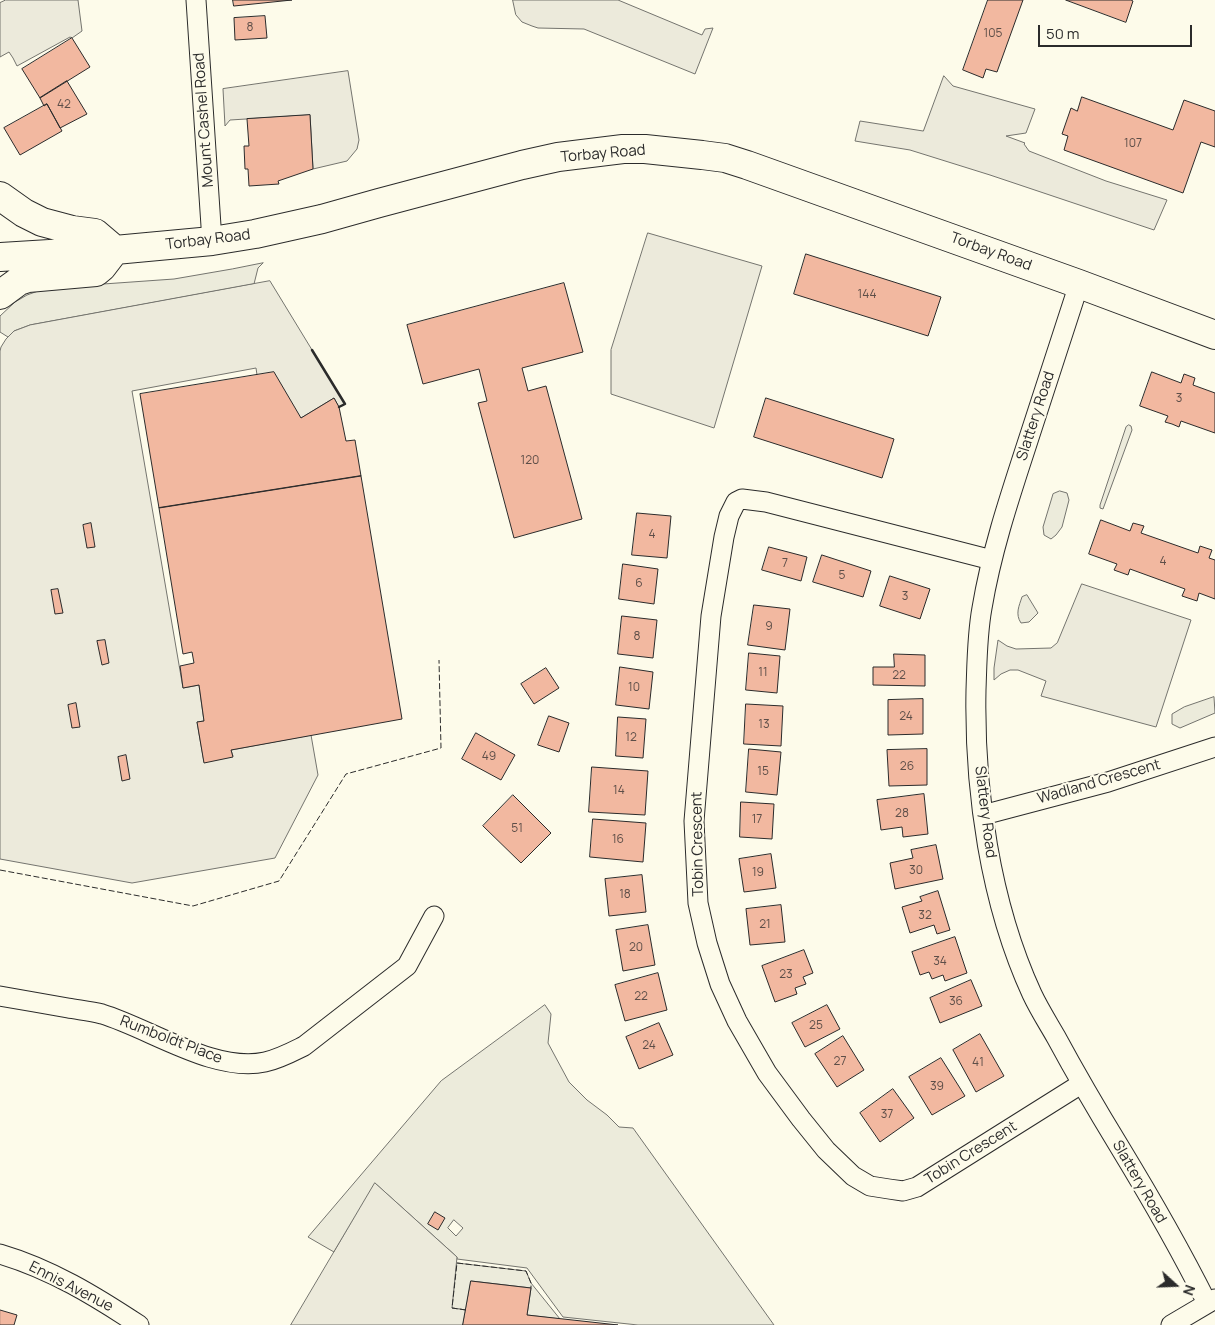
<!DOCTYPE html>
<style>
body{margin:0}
#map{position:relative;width:1215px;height:1325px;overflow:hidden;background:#fdfbea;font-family:Manrope,sans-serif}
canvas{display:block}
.north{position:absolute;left:1150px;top:1260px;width:50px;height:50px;-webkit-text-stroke:4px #fdfbea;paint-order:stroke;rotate:110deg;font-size:14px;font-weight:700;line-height:20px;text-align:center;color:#2b2b2b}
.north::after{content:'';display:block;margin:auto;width:18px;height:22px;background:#2b2b2b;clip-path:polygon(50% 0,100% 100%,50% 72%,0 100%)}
.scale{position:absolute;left:1038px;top:25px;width:154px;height:22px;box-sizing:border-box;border:2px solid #2b2b2b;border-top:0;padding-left:6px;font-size:15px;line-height:18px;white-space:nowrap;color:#2b2b2b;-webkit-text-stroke:4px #fdfbea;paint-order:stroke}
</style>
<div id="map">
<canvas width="1215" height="1325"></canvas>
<div class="north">N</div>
<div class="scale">50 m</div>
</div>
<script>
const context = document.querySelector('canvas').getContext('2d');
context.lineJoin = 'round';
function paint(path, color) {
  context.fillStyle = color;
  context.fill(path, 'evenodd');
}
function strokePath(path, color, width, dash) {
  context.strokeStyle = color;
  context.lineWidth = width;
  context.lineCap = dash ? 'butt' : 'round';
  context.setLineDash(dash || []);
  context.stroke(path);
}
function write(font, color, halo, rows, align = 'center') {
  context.font = font + ' Manrope,sans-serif';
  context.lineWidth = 4;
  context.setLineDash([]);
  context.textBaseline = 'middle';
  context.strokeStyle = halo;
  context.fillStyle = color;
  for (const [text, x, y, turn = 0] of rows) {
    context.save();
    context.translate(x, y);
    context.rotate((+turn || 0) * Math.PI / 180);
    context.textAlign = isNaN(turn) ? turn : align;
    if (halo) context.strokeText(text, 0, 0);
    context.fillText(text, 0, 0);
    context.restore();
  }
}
const green = new Path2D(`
 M263 263 258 268 254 284 30 325 14 331 8 337 0 332V316L15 302 27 295 38 291 75 286 174 279 232 269Z
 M1129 425 1131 426 1132 430 1103 509 1100 508V505L1126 427Z
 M1060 491 1067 493 1069 500 1062 527 1056 535 1051 539 1044 535 1043 527 1053 494Z
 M1027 595 1038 613 1029 622 1021 623C1015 614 1019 606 1022 597Z
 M1214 697 1215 713 1180 728 1172 724V714L1184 707Z
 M545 1005 551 1014 548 1043 569 1082 587 1100 607 1115 619 1127 633 1128 774 1325H638L563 1317 527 1268 457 1259V1257L376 1184 334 1252 308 1237 441 1081ZM454 1220 463 1228 456 1236 448 1228Z
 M457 1263 526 1271 531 1283 560 1319 527 1315 531 1288 471 1281 466 1310 452 1308Z`);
const parking = new Path2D(`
 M6 0H78L82 31 72 38 70 37 17 66 13 58 9 52 0 57V3Z
 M513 0H618L702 35 705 29 713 28 695 74 584 29 538 28 532 26 522 22 516 15Z
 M348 71 359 140 357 149 347 161 313 169 310 115 230 120 225 126 223 89Z
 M944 76 953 86 1035 109 1026 133 1006 136 1025 143 1024 144 1029 151 1106 181 1167 200 1154 230 990 175 910 150 855 141 860 121 923 131Z
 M648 233 762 266 714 428 611 394V350Z
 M270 281 345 404 339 407 334 398 301 418 257 375 256 368 132 391 183 688 199 685 204 721 197 722 204 762 233 756 231 750 311 735 318 775 275 858 132 883 0 859V351L1 347 6 339 14 331 30 325Z
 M1082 584 1191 620 1156 727 1041 696 1046 681 1018 670H1010L1001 674 994 680V668L998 640 1007 646 1016 649 1051 648 1057 643Z
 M375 1183 457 1257 452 1308 466 1310 463 1325H291Z`);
const building = new Path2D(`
 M233 0H292L234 6Z
 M988 0H1023L997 72 986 69 983 78 963 70Z
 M1066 0H1131L1133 1 1126 22Z
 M265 16 267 38 235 40 234 18Z
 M72 38 90 67 40 98 22 69Z
 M67 81 87 114 60 128 47 104 44 106 40 98Z
 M1082 97 1173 130 1184 100 1215 111V147L1201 142 1183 193 1064 150 1068 136 1062 134 1071 108 1077 111Z
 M47 104 62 131 20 155 4 128Z
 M310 115 313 169 278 181 279 184 249 186 248 169H245L244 146H249L247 119Z
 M806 254 941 297 928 336 794 294Z
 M564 283 583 352 522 368 528 391 546 386 582 519 514 538 478 403 487 401 479 369 423 384 407 325Z
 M274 372 301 418 334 398 339 407 346 441 355 440 361 476 159 508 140 394Z
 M1152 372 1181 383 1184 374 1195 378 1193 385 1215 393V433L1181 421 1179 427 1172 424 1165 422 1168 416 1140 406Z
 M766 398 894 439 882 478 754 437Z
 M361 476 402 719 231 750 233 757 204 763 197 722 204 721 199 685 183 688 180 666 194 663 192 652 183 654 159 508Z
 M637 513 671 516 667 558 632 555Z
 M1101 520 1130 531 1133 523 1144 526 1141 533 1198 553 1200 546 1212 550 1209 558 1215 560V599L1199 593 1197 601 1182 596 1185 589 1130 569 1128 575 1114 570 1117 564 1089 554Z
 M91 523 95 547 87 548 83 525Z
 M769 547 807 557 801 581 762 570Z
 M822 555 871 571 863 597 813 582Z
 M623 564 658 569 654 604 619 599Z
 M890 576 930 589 920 619 880 606Z
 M58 589 63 613 55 614 51 590Z
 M754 605 790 609 785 650 748 645Z
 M622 616 657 620 653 658 618 654Z
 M105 640 109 663 102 665 97 641Z
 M749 653 780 656 777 693 746 690Z
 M894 654 925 655V686L873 685V667H894Z
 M620 667 653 672 649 709 616 705Z
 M546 668 559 688 534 704 521 684Z
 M923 699V734L888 735V700Z
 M76 703 80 727 72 728 68 705Z
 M746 704 783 706 781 746 744 744Z
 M549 716 569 723 559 752 538 745Z
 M618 717 646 719 643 758 616 756Z
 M476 733 515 755 501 780 462 759Z
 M749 749 781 752 777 795 746 792Z
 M927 749V785L889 786 887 750Z
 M126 755 130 779 122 781 118 757Z
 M592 767 648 771 645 815 589 812Z
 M924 794 928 834 903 837 902 827 881 830 877 800Z
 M513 795 551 833 521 863 483 826Z
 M741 802 774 804 772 839 740 837Z
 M593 819 646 823 643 862 590 857Z
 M936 845 943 879 895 889 890 863 913 858 911 850Z
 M771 854 776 888 744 892 739 859Z
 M642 875 646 912 609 916 605 879Z
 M938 891 950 930 937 934 934 925 910 933 902 907 922 901 920 897Z
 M781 905 785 942 750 945 746 909Z
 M648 925 655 965 623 971 616 930Z
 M955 937 967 973 945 981 943 975 932 979 929 972 920 975 912 952Z
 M804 950 813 973 803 977 806 984 795 988 797 994 775 1002 762 966Z
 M658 973 667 1010 625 1021 615 985Z
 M971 980 982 1006 940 1023 930 998Z
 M827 1005 840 1029 805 1047 792 1023Z
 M659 1023 673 1055 639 1069 626 1037Z
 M980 1034 1004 1076 976 1092 953 1050Z
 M843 1036 864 1070 837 1087 815 1054Z
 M941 1058 965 1096 932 1115 909 1077Z
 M893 1089 914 1118 880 1142 860 1113Z
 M435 1212 445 1218 438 1230 428 1224Z
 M471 1281 531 1288 527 1315 618 1325H463Z
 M0 1310 17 1315 14 1325H0Z`);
const street = new Path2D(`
 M196 0 212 241
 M1079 284C1061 339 1043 395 1025 450 1008 502 991 554 982 608 977 635 977 663 976 690 974 790 990 903 1032 994 1039 1009 1048 1023 1056 1037 1076 1074 1097 1110 1119 1146 1150 1197 1180 1249 1207 1303
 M992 560 766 502 742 499 736 502 729 516 724 537 711 616 694 821 698 903 707 943 720 984 737 1021 767 1073 801 1119 826 1150 853 1176 870 1186 889 1189 903 1191 917 1187 1081 1084
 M983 815 1108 782 1215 747
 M0 996C23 1000 45 1004 68 1008 79 1010 91 1011 102 1014 151 1029 214 1073 265 1062 279 1059 292 1052 304 1046L407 966 434 916
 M0 1254C51 1269 95 1296 139 1325
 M1171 1325 1215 1299`);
const primary = new Path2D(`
 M0 196 24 213 42 222 72 230 95 233 115 250
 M0 257 115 250 212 241 255 234 322 219 379 203 522 165 558 157 623 149H645L702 155 725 158 747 165 1079 284 1215 335
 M0 295 19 281 28 278 96 272 102 267 115 250`);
const fence = new Path2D(`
 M0 870 193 906 279 881 346 774 441 748 439 660
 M466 1310 452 1308 457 1263 526 1271 531 1283V1288`);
const wall = new Path2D(`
 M312 350 345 404 339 407`);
const numberNames = [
 ["8",250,28],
 ["105",993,34],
 ["42",64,105],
 ["107",1133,144],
 ["144",867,295],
 ["3",1179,399],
 ["120",530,461],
 ["4",652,535],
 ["4",1163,562],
 ["7",785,564],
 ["5",842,576],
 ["6",639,584],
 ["3",905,597],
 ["9",769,627],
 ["8",637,637],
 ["11",763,673],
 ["22",899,676],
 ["10",634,688],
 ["24",906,717],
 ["13",764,725],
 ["12",631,738],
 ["49",489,757],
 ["26",907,767],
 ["15",763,772],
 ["14",619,791],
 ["28",902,814],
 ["17",757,820],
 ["51",517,829],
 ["16",618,840],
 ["30",916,871],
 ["19",758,873],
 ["18",625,895],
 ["32",925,916],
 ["21",765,925],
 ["20",636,948],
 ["34",940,962],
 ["23",786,975],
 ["22",641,997],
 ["36",956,1002],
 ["25",816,1026],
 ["24",649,1046],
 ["27",840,1062],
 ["41",978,1063],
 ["39",937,1087],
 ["37",887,1115]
];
const streetNames = [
 ["Mount Cashel Road",204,120,-94],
 ["Torbay Road",603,154,-5],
 ["Torbay Road",208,240,-7],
 ["Torbay Road",991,252,20],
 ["Slattery Road",1036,416,-72],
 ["Wadland Crescent",1099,782,-16],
 ["Slattery Road",985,812,83],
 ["Tobin Crescent",698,844,-91],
 ["Rumboldt Place",171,1040,21],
 ["Tobin Crescent",971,1153,-32],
 ["Slattery Road",1139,1182,60],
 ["Ennis Avenue",71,1287,27]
];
paint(green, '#ecebdb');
strokePath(green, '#74746e', 1);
paint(parking, '#eceadb');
strokePath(parking, '#74746e', 1);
paint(building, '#f2b8a0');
strokePath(building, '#2b2b2b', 1);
strokePath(street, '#2b2b2b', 21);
strokePath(primary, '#2b2b2b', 30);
strokePath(street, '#fdfbea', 19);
strokePath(primary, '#fdfbea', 28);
strokePath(fence, '#2b2b2b', 1, [6, 2.5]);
strokePath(wall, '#2b2b2b', 2.5);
write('12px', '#5d4e48', null, numberNames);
write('15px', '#2b2b2b', '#fdfbea', streetNames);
</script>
